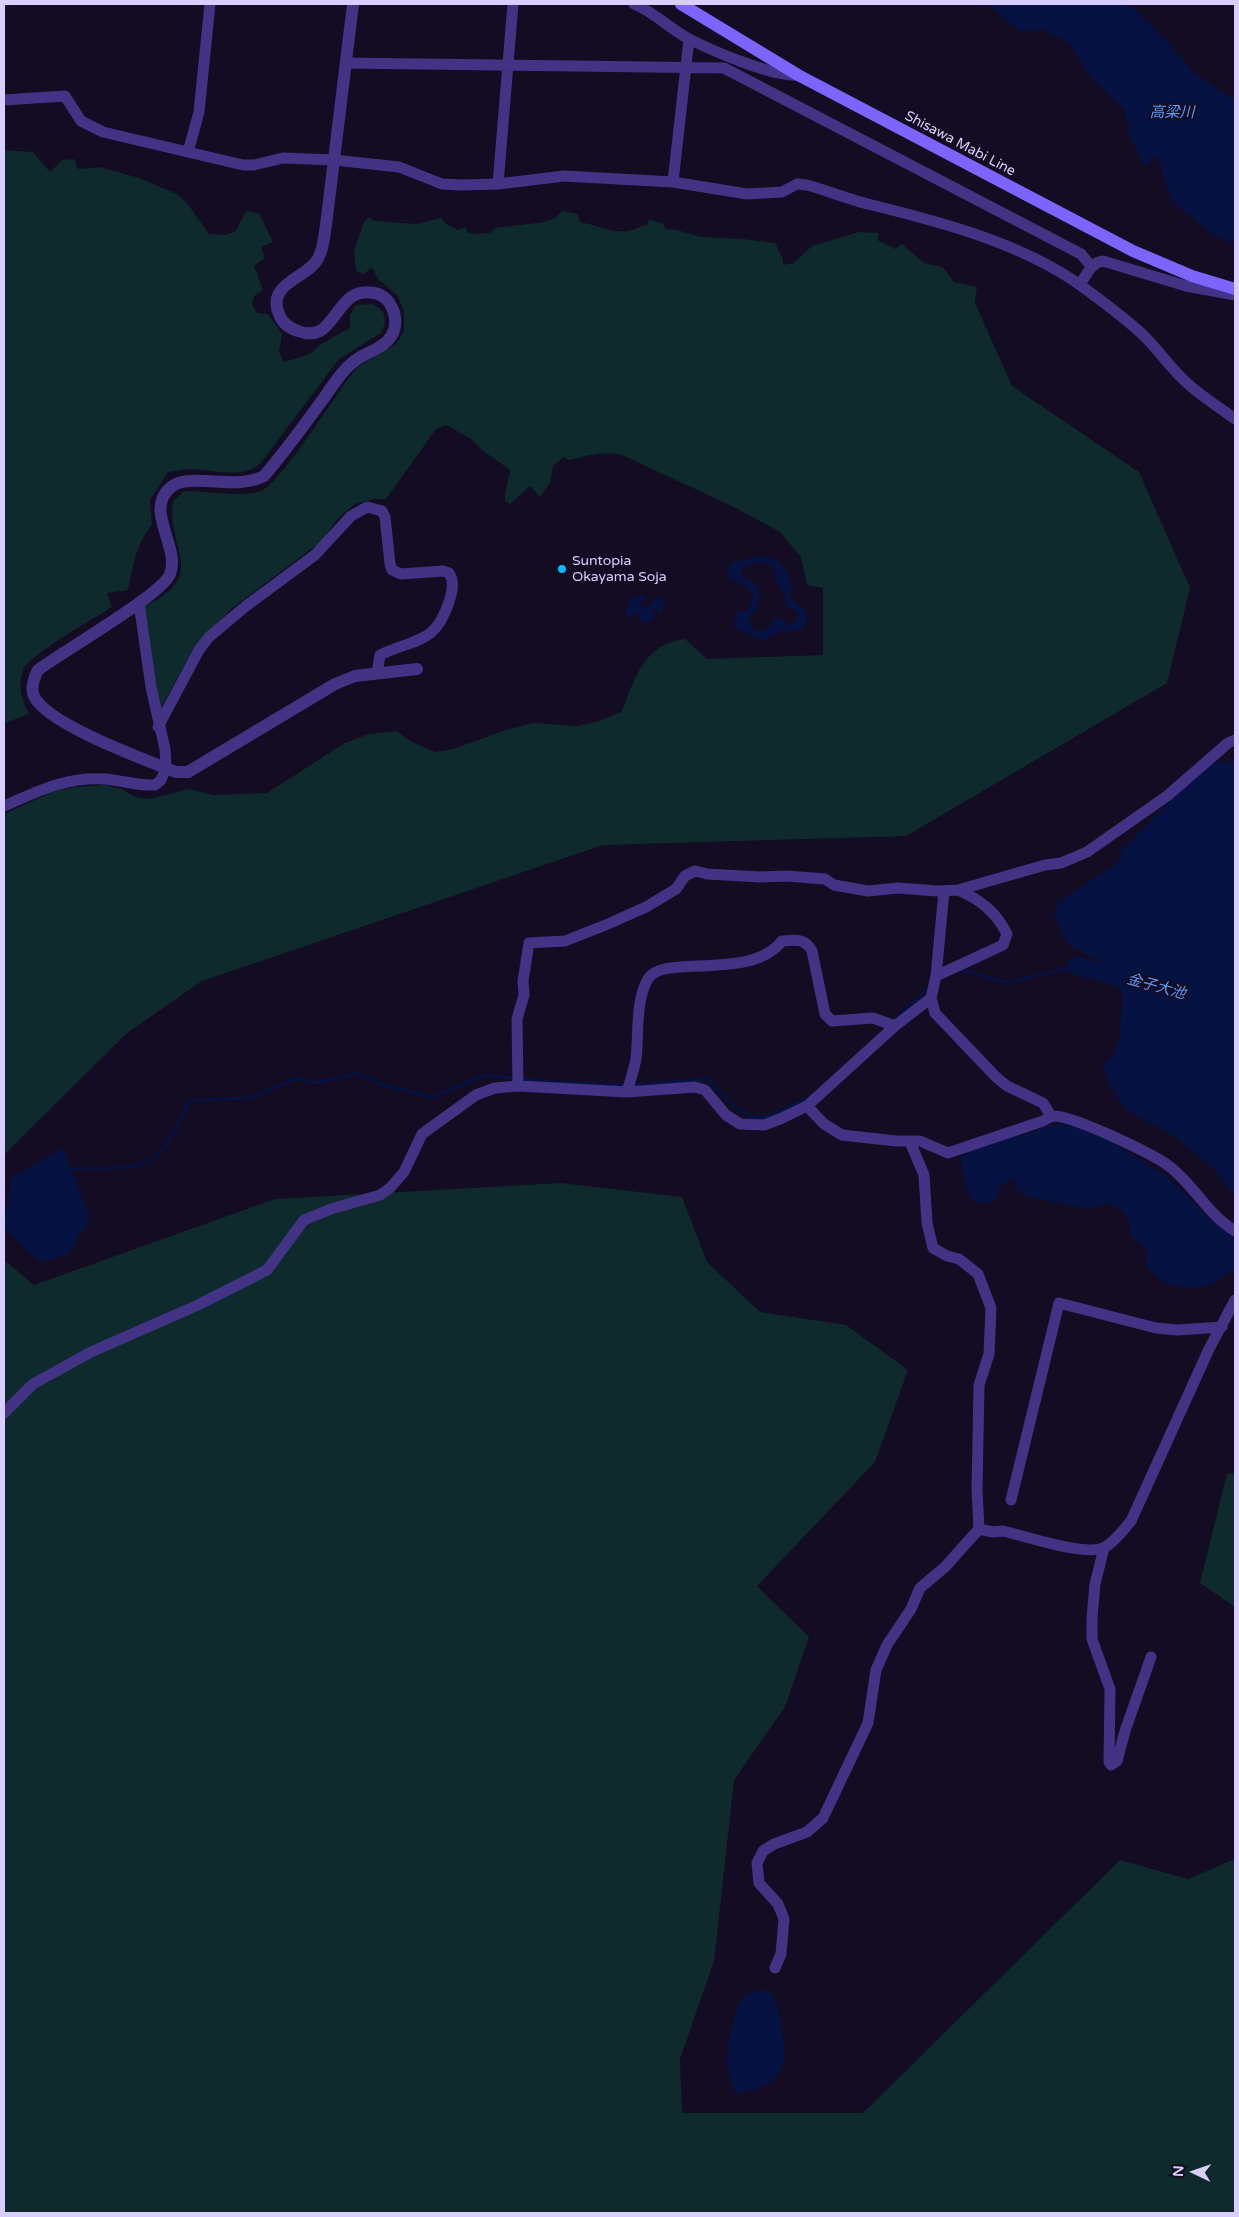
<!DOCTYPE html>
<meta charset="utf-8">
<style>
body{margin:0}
#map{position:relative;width:1239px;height:2217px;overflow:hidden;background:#130c22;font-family:"Varela Round",sans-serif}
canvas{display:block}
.frame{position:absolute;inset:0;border:5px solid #dacdff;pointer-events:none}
.north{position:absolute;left:1169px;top:2147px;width:50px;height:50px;-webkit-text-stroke:4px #130c22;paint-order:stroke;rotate:273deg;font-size:14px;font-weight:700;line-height:20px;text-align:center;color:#dacdff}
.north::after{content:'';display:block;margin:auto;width:18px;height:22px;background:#dacdff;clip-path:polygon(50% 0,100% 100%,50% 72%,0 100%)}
</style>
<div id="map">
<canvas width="1239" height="2217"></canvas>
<div class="frame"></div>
<div class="north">N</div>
</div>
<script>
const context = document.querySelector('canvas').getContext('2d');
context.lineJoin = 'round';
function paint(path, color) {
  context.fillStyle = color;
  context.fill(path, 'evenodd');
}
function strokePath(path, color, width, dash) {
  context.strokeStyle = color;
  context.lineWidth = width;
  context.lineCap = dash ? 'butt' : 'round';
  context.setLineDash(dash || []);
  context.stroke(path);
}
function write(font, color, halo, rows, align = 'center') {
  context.font = font + ' "Varela Round","Noto Sans JP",sans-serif';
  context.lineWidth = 4.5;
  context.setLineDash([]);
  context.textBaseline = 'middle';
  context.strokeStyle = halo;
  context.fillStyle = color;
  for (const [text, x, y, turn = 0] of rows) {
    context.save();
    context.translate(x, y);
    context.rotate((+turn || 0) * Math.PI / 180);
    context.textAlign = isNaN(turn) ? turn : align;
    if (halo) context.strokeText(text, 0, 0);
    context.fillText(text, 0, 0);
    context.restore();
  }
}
const green = new Path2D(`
 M4 150 33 152 50 172 62 160 74 159 78 169 100 167 139 178 177 194 187 203 209 234 225 235 236 231 246 211 259 213 273 242 261 247 265 258 254 266 263 290 254 296 252 304 257 313 268 314 282 334 279 352 284 362 310 354 321 344 350 328V315L356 305 372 304 379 308 384 314 385 323 381 333 339 359 260 464C240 480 211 469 189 469 182 470 175 471 168 472L150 500 152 525C136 543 133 567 128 590L107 593 112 607C95 618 29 655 23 670 17 686 22 700 29 714L5 723Z
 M562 211 578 214 580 222C596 225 611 233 628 231 635 230 639 226 647 225L649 219 663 224 666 229 677 230 701 237 743 239 775 243 783 259V265L794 263 812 246 859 232 879 233 877 240 895 249 902 244 924 263 943 267 954 282 977 287 975 303 1012 386 1139 472 1190 588 1167 683 906 836 603 845 202 981 127 1033 4 1155V814L57 790 75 787 105 785 122 789 135 797 150 799 189 789 213 795 267 793 345 743 369 734 396 731 414 743 435 752 453 749 503 731 533 723 578 726 600 721 622 711C636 676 643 645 685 639L707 659 823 655V588L807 585 801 557 780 532 734 507 622 455C602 451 587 456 569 460L564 457 553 466 550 483 540 497 530 486 510 504 505 501C504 490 509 481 510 470L482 450 470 438 446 425 436 429 386 499H374L355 504 337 519 322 541 231 609 191 653 161 708 157 694 143 607C211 575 166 552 173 501L184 491C208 491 238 498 261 491 278 486 336 395 350 376L358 367 396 344 404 331V311L397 295 378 279 372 267 364 274 356 271 354 251 364 222 369 217 374 221 417 224 441 218 446 224 458 230 466 227 467 232 475 234 490 233 495 228 544 222 555 218Z
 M561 1183 682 1197 707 1262 760 1312 846 1325 908 1370 875 1462 757 1586 809 1637 785 1707 734 1780 714 1961 680 2059 682 2113H863L1120 1860 1188 1879 1235 1859V2213H4V1260L34 1285 275 1199Z
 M1235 1473V1607L1200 1583 1227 1474Z`);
const water = new Path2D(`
 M988 4H1129L1178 53 1193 72 1235 101V244L1217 237 1172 202 1156 155 1144 167 1128 132 1126 112 1090 77 1070 44 1044 30 1020 31Z
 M757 556C779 556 786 568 793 586L790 590 791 597C794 604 801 605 805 611 814 624 797 633 787 632 785 632 784 630 781 630L767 639H759L733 626 738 610 748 612 753 596 747 586 729 579 727 568 734 561H743ZM761 562C781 567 772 574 779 586 784 594 786 600 789 608L794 609 799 615 793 624 787 625 780 617 774 620 765 631C757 631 748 628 749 618L759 605V586L743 577 742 570 744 566Z
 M640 595H648L640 605 645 608 659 596 666 605 660 613 656 608 652 611 656 616 648 623 639 620 640 616 636 612 632 614 631 618 625 615 630 600Z
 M1230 761 1235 764V1192H1232L1214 1169 1177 1138 1127 1110 1112 1090 1102 1066 1112 1057 1120 1037 1122 994 1119 984 1100 961 1070 946 1062 934 1054 914 1057 905 1066 897 1117 863 1121 858 1120 852 1208 763Z
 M1050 1125C1056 1125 1063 1124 1069 1125 1097 1131 1157 1167 1178 1187 1199 1206 1209 1222 1235 1237V1270C1225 1274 1219 1282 1208 1285 1188 1292 1156 1285 1147 1264 1145 1260 1147 1254 1147 1249L1131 1236C1128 1215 1127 1212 1108 1203L1085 1209 1027 1196 1016 1190 1014 1177 1000 1186 998 1197 991 1203H975L966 1188 960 1158 975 1146 1033 1132Z
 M63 1148 90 1219 66 1256 38 1261 4 1227 11 1178Z
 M763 1990 769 1991C777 2002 780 2018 782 2031 789 2073 778 2087 736 2094 732 2084 728 2075 727 2064 726 2053 729 2043 731 2032 736 2013 737 1990 763 1990Z`);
const stream = new Path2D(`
 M960 970C977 972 991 981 1008 982L1077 966
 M896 1018 930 987
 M631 1085 707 1079C754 1127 752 1128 812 1095
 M67 1169C97 1166 137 1175 161 1151 172 1139 182 1115 191 1100L250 1098 297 1078 315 1083 358 1073 380 1084 432 1097 486 1075 552 1082 625 1085`);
const river = new Path2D(`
 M1077 966 1137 982`);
const minor = new Path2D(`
 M634 4C654 12 670 29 689 39 713 51 773 77 798 75
 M346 63 724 68 1081 254 1091 266
 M4 100 65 96 81 121 103 132 243 165H254L283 158 334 160 399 167 442 184 461 185 498 184 564 176 673 182 747 194 782 192 797 184 807 185C829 191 850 200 872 205 941 222 1021 243 1080 285 1102 301 1124 317 1143 335 1158 349 1170 368 1187 383 1201 396 1219 407 1235 419
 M188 152 199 112 210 4
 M673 182 689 39
 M498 184 513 4
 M1079 284C1089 275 1088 264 1103 261L1186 286 1235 295
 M158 727 199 650 209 637 246 606 315 555 351 516 367 507 382 511 385 517 390 564 392 570 401 574 443 571 449 573C455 582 452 592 449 602 435 645 415 638 380 655L377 673
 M4 806C39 791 64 777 104 779 121 780 138 786 155 785L161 780 166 768 165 749 151 687 139 603
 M944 891 936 976 931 998 935 1013 996 1077 1007 1086 1043 1103 1051 1116
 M936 976 1003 945 1007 934C996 912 981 900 958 890
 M518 1086 517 1019 524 995 523 981 529 943 565 941 608 924 646 907 676 889 685 876 695 871 707 874 761 877 787 876 825 879 834 885 868 891 898 888 937 891 958 890 1045 865 1061 863 1087 852 1167 796 1228 743 1235 740
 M627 1092C630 1081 634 1070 636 1059 639 1034 635 1001 648 979 663 953 750 982 782 941 796 940 805 938 812 951L825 1014 832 1021 873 1018 895 1026
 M807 1106 824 1124 842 1135 896 1141H920L948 1153 1043 1121C1046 1119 1050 1117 1053 1116 1072 1115 1153 1154 1169 1166 1194 1185 1208 1215 1235 1231
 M910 1142 924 1175 927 1223 933 1248 947 1256 959 1259 978 1274 991 1308 989 1354 979 1385 977 1489 979 1529
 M4 1413 33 1384 91 1352 198 1305 267 1270 304 1220 331 1209 380 1195 390 1188 404 1172 422 1134 476 1095 495 1088 518 1086 627 1092 695 1087 705 1090 726 1115 740 1124 764 1125 780 1119 807 1106 895 1026 931 998
 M1011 1500 1059 1303 1156 1328 1177 1330 1222 1327
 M1104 1548 1095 1584 1092 1618V1639L1110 1689 1109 1762 1111 1765 1117 1761 1125 1731 1151 1657
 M775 1968 781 1954 784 1919 778 1904 759 1883 757 1863 763 1851 774 1844 807 1832 823 1818 868 1723 876 1670 887 1645 911 1609 920 1588 945 1567 979 1529 993 1532 1003 1531C1025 1536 1084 1556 1103 1548 1114 1543 1123 1530 1131 1521L1209 1349 1235 1300`);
const tertiary = new Path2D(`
 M353 4 326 225C324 237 323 255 314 264 301 279 267 286 279 314 282 323 289 328 298 331 338 346 333 285 374 293 381 294 388 299 391 306 396 314 397 326 392 335 383 350 364 352 352 363 341 372 332 386 324 398 304 425 285 452 264 476 236 491 190 472 171 487 143 510 181 547 170 574 163 594 62 652 38 670 34 678 30 688 34 696 46 724 146 760 176 772H188L335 684 355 676 417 669`);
const secondary = new Path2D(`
 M681 4 798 75 1133 251 1192 276 1235 289`);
const markers = [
 [562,569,5,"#00bcf8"]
];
const streetNames = [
 ["Shisawa Mabi Line",960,144,28]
];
const poiNames = [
 ["Suntopia",572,561],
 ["Okayama Soja",572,577]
];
const waterNames = [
 ["高梁川",1172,113],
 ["金子大池",1156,987,15]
];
paint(green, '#0e2a2d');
paint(water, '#061342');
strokePath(stream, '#061342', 3);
strokePath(river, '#061342', 18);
strokePath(minor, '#423385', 11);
strokePath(tertiary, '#423385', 12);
strokePath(secondary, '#7e64ff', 12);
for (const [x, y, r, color] of markers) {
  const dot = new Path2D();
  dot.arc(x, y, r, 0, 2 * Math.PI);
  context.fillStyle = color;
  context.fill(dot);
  strokePath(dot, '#130c22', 2);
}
write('14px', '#dacdff', '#130c22', streetNames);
write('14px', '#dacdff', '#130c22', poiNames, 'left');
write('italic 15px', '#5b9cff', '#130c22', waterNames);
</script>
